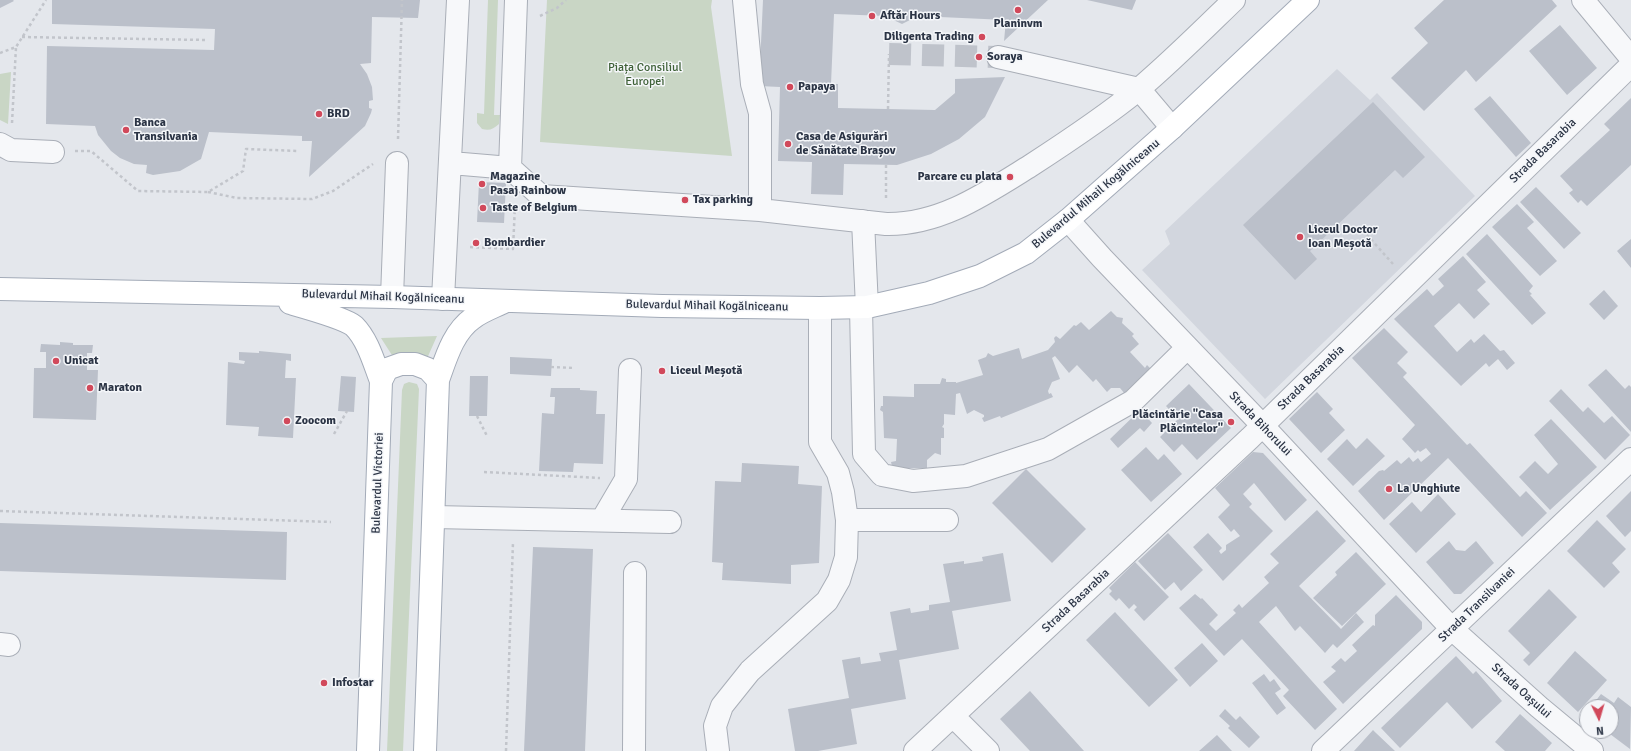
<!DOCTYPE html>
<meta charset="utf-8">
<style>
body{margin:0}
#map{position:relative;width:1631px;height:751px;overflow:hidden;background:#e4e7ec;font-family:Signika,sans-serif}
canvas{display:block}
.north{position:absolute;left:1579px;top:699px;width:40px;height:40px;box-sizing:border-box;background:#f4f6f9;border:1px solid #a4a8b1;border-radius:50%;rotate:175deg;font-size:11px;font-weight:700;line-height:16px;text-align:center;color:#2b3445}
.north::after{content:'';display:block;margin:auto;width:14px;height:18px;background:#d1495b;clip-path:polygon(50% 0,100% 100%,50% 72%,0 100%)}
</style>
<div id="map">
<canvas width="1631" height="751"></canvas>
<div class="north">N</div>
</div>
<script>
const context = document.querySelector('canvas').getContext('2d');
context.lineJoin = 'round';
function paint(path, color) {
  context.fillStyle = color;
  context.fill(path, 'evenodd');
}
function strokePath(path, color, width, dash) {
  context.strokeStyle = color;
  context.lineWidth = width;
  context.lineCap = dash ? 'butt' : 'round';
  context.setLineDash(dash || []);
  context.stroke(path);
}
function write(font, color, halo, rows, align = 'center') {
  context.font = font + ' Signika,sans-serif';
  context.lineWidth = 3;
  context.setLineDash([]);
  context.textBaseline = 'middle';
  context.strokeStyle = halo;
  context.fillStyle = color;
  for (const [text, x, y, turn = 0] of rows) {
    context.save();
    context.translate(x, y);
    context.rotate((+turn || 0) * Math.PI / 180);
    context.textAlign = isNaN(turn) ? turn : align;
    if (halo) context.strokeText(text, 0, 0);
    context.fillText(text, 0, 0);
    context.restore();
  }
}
const built = new Path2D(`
 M1337 69 1370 100 1377 93 1475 196 1265 399 1142 270 1170 244 1165 231Z`);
const green = new Path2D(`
 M488 0H498L494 115H500L499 124C493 129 490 131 482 129L477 123V113L484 114Z
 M547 0H712L711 7 732 156 540 142Z
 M11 72 8 124 0 120V74Z
 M437 336 425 363H397L381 338Z
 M409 382 417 384 419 389 403 751H387L402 390 404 384Z`);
const building = new Path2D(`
 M0 0H13L14 1 0 8Z
 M52 0H420L418 18 372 17 371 63 360 64 367 74 372 87 373 100 369 101V108L372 109 371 113 365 126 309 177 312 141H302V136L209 132 201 159 180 171 153 175 146 173 147 165 134 164 120 158 111 151 98 135 95 126 46 124 47 46 214 50 215 29 52 24Z
 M763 0H1048L1004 41 1006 20 918 16 902 24 885 16 834 14 831 84H838V108L935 110 955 93V79L1005 77 985 117 959 139 931 154 897 165 844 164 843 195 811 194 812 162 778 161 780 87 759 86Z
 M1087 0H1136L1132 10Z
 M1444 0H1552L1557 6 1476 82 1466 70 1424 111 1391 78 1428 43 1414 28Z
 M1560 25 1597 68 1567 95 1529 51Z
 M1490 96 1531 143 1516 157 1474 109Z
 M1631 98V165L1587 206 1581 200 1578 203 1569 193 1573 190 1560 176 1610 130 1604 124Z
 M1373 102 1425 157 1403 178 1395 170 1310 251 1317 259 1295 280 1243 225Z
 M479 182 506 183 504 223 477 222Z
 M1536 187 1581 233 1564 249 1520 202Z
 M1517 204 1534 222 1527 228 1557 261 1540 276 1492 227Z
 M1487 234 1533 286 1529 291 1532 294 1530 295 1546 313 1532 325 1466 254Z
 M1631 239V268L1617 251Z
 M1463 256 1486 282 1477 290 1490 304 1474 319 1459 303 1434 326 1457 352 1471 339 1474 343 1484 334 1500 351 1504 350 1515 363 1507 370 1498 359 1489 367 1486 363 1461 386 1394 319 1427 289 1433 296 1444 286 1438 279Z
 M1604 290 1618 306 1604 320 1589 304Z
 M1111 311 1117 317 1123 318 1122 323 1134 334 1132 336 1139 344 1130 352 1145 368 1147 365 1150 368V370L1125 394 1120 388H1111L1107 392 1096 379 1093 382 1077 365 1069 373 1055 356 1052 358 1060 379 1052 382 1048 391 1049 394 1051 393 1053 397 1001 418 1000 416 984 422 982 418 984 417V415L974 410 967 414 960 393 956 394 955 415 944 414V424L942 427 944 428V438H941V455L935 453 927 460V468H894L892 466 891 462 896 461 897 439 884 438 883 412 880 410 881 406H883V396L914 397V384H940L942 378 946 379V382H956V383L983 375 978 360 986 357 988 353 993 356 1019 348 1022 359 1048 350 1055 342 1054 338 1056 336 1060 339 1074 325 1076 326 1081 322 1089 330Z
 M1384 328 1408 352 1397 363 1407 373 1403 377 1467 445 1470 443 1520 497 1526 491 1547 513 1522 537 1448 458 1384 520 1358 491 1379 471 1383 470 1384 471 1397 460 1401 464 1409 457 1413 462 1418 458 1421 462 1431 454 1426 448 1420 452 1418 450 1415 453 1402 439 1415 425 1352 358Z
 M60 342 73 343V345H93L92 353H87V370H98L96 420 33 418 34 368H46V352H40L41 344 60 345Z
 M259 351 291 354V361L286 360 285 378H296L293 438 258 436 259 427 226 425 228 362 244 364 245 361 239 360V352L259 353Z
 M510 357 552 359 551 376 510 374Z
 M1606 369 1625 389 1629 385 1631 387V432L1588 385Z
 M341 376 356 377 354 412 338 411Z
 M470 376H488L487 416H469Z
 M1189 384 1231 428 1197 460 1182 444 1174 452 1160 437 1178 419 1166 406Z
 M551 388H580V390L597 391 596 414H605L603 464 574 463 573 472 539 471 542 413 554 414 555 397H550Z
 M1561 389 1583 412 1588 407 1604 423 1612 416 1630 435 1605 460 1549 401Z
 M1317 392 1333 409 1329 413 1345 430 1321 453 1289 419Z
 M1140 410 1152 423 1144 432 1140 428 1118 448 1110 439Z
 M1551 419 1597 467 1550 510 1519 477 1535 461 1548 474 1558 464 1534 435Z
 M1367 438 1385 456 1353 486 1327 459 1347 439 1356 449Z
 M1146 447 1158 460 1164 454 1182 474 1151 502 1121 470Z
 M1253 452 1263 453 1307 500 1285 521 1254 483 1243 494 1252 504 1249 507 1273 531 1223 581 1193 547 1208 533 1222 548 1219 551 1221 554 1226 550V545L1240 536 1234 529 1231 532 1218 517 1230 505 1215 488Z
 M742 463 799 466 798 484 822 486 819 563 791 565V584L722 580 723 563 712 562 715 481 741 482Z
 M1026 469 1086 529 1052 563 992 503Z
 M1631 491V531L1625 537 1606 516Z
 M1438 494 1456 514 1416 553 1389 524 1412 502 1421 512Z
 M1317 510 1346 541 1299 586 1341 629 1356 613 1364 622 1337 648 1333 644 1325 653 1300 626 1295 631 1276 606 1259 622 1337 709 1315 730 1283 696 1289 690 1242 639 1224 656 1179 608 1195 594 1201 599 1202 598 1218 615 1209 624 1216 631 1236 613 1233 610 1239 604 1242 608 1269 583 1264 577 1279 563 1270 554Z
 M1597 520 1626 549 1612 563 1620 572 1604 588 1567 551Z
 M0 523 287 532 286 580 0 571Z
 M1168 533 1203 570 1181 591 1174 582 1165 590 1138 561Z
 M1449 541 1456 550 1465 551 1476 541 1494 563 1461 594H1454L1426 562Z
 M533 547 593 549 585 751H524Z
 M1356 552 1386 584 1342 626 1313 598 1337 575 1335 572Z
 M1003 553 1011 601 952 611 959 649 899 660 906 699 851 709 857 744 818 751H795L788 709 849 698 842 660 860 657 861 664 881 661 879 653 897 650 890 612 910 608 911 613 929 610V605L950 602 943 564 964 561V564L983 561 982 557Z
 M1135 562 1169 597 1144 621 1134 610 1137 607 1134 604 1129 609 1119 598 1116 601 1109 594 1112 591 1109 588Z
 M1549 589 1577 617 1529 666 1523 660 1530 653 1508 631Z
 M1396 595 1422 622V629L1343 704 1323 682 1336 671 1331 667 1341 658 1345 662 1357 651 1352 645 1373 625 1375 626V615Z
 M1115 612 1178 680 1149 707 1086 640Z
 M1202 643 1218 661 1190 687 1174 668Z
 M1575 651 1607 680 1578 712 1547 683Z
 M1456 656 1473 674 1476 671 1502 701 1472 729 1447 702 1400 748 1381 728Z
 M1264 674 1270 682 1274 679 1281 689 1275 693 1286 708 1277 715 1252 683Z
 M1030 691 1084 751H1030L1000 719Z
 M1601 694 1614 703 1618 697 1631 707 1630 749 1606 731H1611V707H1591Z
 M1225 709 1236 720 1240 716 1260 737 1249 748 1228 728 1230 726 1219 716Z
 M1520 714 1552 743 1545 751H1505L1495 742Z
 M1373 730 1376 733 1395 751H1354Z
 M1217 735 1232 751H1199Z`);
const minorTunnel = new Path2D(`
 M889 54 998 57`);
const path = new Path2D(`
 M540 16 557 8 566 0
 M22 37 207 40
 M0 53 16 47 46 0
 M888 109 889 54
 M12 123 16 47
 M398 139 402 0
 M75 151H91L138 191 208 192 243 171 246 149 299 151
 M886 165V200
 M208 192 237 198 312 199 333 191 373 164
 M1359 226 1393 264
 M470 247 513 249 515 205
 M551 367 575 368
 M477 416 487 436
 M334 434 347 411
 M484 472 600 478
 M0 511 331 522
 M506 751 513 542`);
const minor = new Path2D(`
 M744 0 752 84 760 113V210
 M1583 0 1631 58
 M998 57 1139 89 1172 128
 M0 144 11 150 53 152
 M451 163 510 168 541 196 760 210 886 224C940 225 985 194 1030 166 1067 142 1105 117 1139 89 1172 61 1203 30 1234 0
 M510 168 516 0
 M1068 220 1102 258 1263 426 1452 629 1539 707 1592 751
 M863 221 867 307
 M392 297 397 163
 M443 299 458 0
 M861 307 864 454 882 475 913 481 966 476 1048 449 1133 401 1187 348
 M434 517 670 522
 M602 520 626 479 630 370
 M847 520H947
 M0 644 9 645
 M953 716 988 751
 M634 751 635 573
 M718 751 715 726 722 706 750 671 827 601 839 580 846 557 847 520 843 492 838 473 820 442V308
 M915 751 1250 438 1631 65
 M1323 751 1631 459`);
const major = new Path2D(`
 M0 289 392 297 662 306 820 308 867 307 929 293 980 276 1026 253 1068 220 1172 128 1308 0
 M290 303C304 307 344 318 354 326 368 340 374 363 381 381L368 751
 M381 381 387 369 401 364H415L428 369 438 380
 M425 751 438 380C446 358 453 332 473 318 482 311 494 307 504 302`);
const markers = [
 [1018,10,4,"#d1495b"],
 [872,16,4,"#d1495b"],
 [982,37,4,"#d1495b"],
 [979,57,4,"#d1495b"],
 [790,87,4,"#d1495b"],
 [319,114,4,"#d1495b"],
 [126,130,4,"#d1495b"],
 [788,144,4,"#d1495b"],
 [1010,177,4,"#d1495b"],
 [482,184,4,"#d1495b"],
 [685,200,4,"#d1495b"],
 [483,208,4,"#d1495b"],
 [1300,237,4,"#d1495b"],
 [476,243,4,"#d1495b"],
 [56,361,4,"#d1495b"],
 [662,371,4,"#d1495b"],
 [90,388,4,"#d1495b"],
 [287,421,4,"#d1495b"],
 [1231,422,4,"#d1495b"],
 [1389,489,4,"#d1495b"],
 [324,683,4,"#d1495b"]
];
const poiNames = [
 ["Aftăr Hours",880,16],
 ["Planinvm",1018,24,"center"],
 ["Diligenta Trading",974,37,"right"],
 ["Soraya",987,57],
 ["Papaya",798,87],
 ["BRD",327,114],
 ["Banca",134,123],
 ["Transilvania",134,137],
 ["Casa de Asigurări",796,137],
 ["de Sănătate Brașov",796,151],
 ["Magazine",490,177],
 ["Pasaj Rainbow",490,191],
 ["Parcare cu plata",1002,177,"right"],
 ["Tax parking",693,200],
 ["Taste of Belgium",491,208],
 ["Liceul Doctor",1308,230],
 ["Ioan Meșotă",1308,244],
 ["Bombardier",484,243],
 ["Unicat",64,361],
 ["Liceul Meșotă",670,371],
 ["Maraton",98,388],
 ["Plăcintărie \"Casa",1223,415,"right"],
 ["Plăcintelor\"",1223,429,"right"],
 ["Zoocom",295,421],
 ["La Unghiute",1397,489],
 ["Infostar",332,683]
];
const parkNames = [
 ["Piața Consiliul",645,68],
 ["Europei",645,82]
];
const streetNames = [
 ["Strada Basarabia",1543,151,-44],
 ["Bulevardul Mihail Kogălniceanu",1096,194,-40],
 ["Bulevardul Mihail Kogălniceanu",383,297,2],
 ["Bulevardul Mihail Kogălniceanu",707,306,1],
 ["Strada Basarabia",1311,378,-44],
 ["Strada Bihorului",1260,424,46],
 ["Bulevardul Victoriei",378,483,-88],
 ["Strada Basarabia",1076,601,-43],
 ["Strada Transilvaniei",1477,605,-44],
 ["Strada Oașului",1521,691,42]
];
paint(built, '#d2d6de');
paint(green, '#c9d6c5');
paint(building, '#bbc0ca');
strokePath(minorTunnel, '#bfc3cb', 22, [22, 11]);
strokePath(minor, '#a9aeb7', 24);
strokePath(major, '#a3abb8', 24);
strokePath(path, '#c2c5cb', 2.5, [3, 3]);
strokePath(minor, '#f7f8fa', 22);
strokePath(major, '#fff', 22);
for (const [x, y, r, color] of markers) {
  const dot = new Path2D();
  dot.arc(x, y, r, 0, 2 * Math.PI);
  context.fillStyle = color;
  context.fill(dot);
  strokePath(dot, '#f4f6f9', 1.5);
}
write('bold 12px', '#2b3445', '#f4f6f9', poiNames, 'left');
write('12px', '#3f6138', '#f4f6f9', parkNames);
write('12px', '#2b3445', '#f4f6f9', streetNames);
</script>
